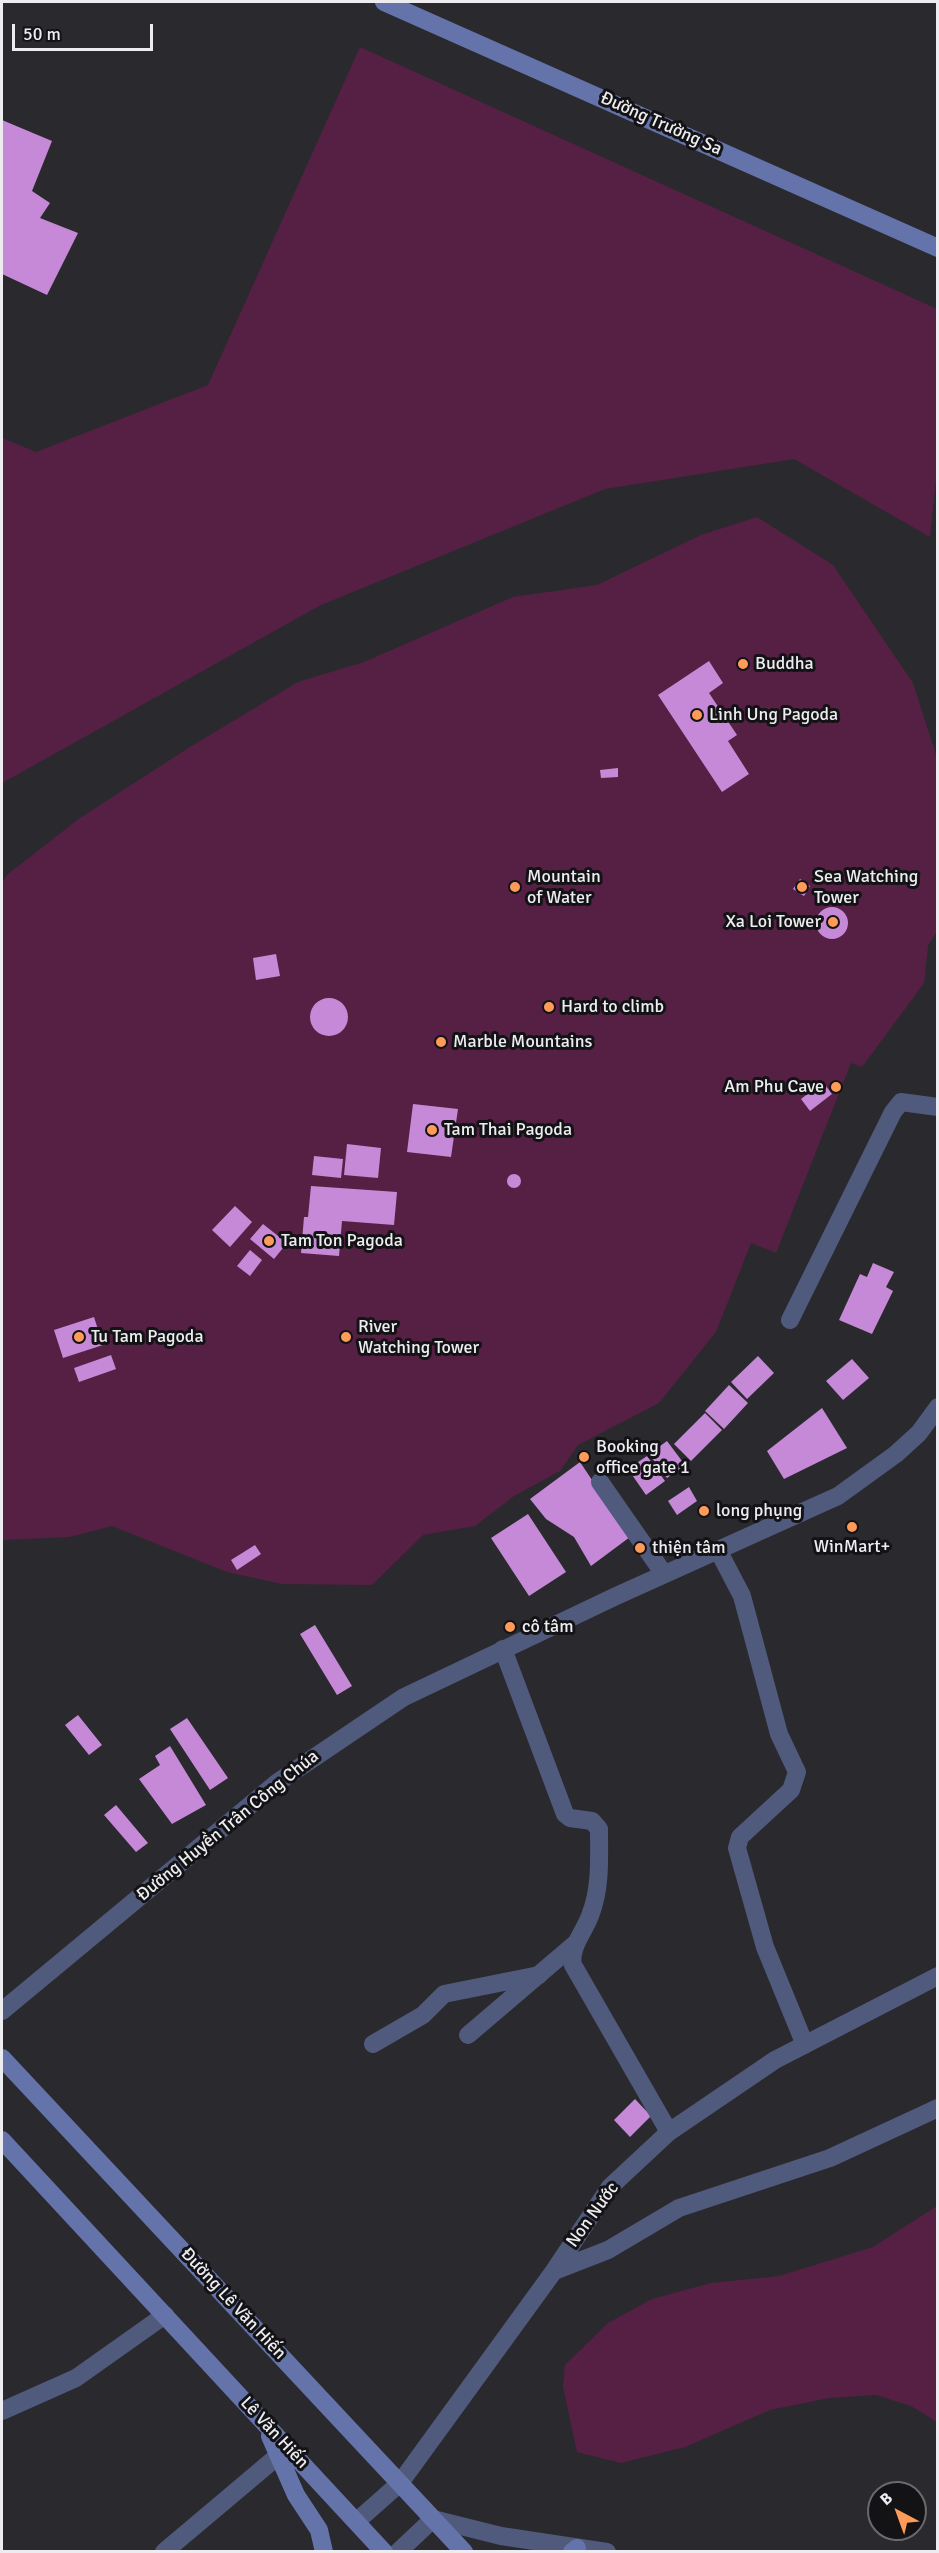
<!DOCTYPE html>
<meta charset="utf-8">
<style>
body{margin:0}
#map{position:relative;width:939px;height:2553px;overflow:hidden;background:#2a292e;font-family:Signika,sans-serif}
canvas{display:block}
.frame{position:absolute;inset:0;border:3px solid #edecf0;pointer-events:none}
.north{position:absolute;left:867px;top:2481px;width:60px;height:60px;box-sizing:border-box;background:#131215;border:2px solid #6a696d;border-radius:50%;rotate:319deg;font-size:16px;font-weight:700;line-height:24px;text-align:center;color:#edecf0}
.north::after{content:'';display:block;margin:auto;width:21px;height:27px;background:#fe9b59;clip-path:polygon(50% 0,100% 100%,50% 72%,0 100%)}
.scale{position:absolute;left:12px;top:24px;width:141px;height:27px;box-sizing:border-box;border:3px solid #edecf0;border-top:0;padding-left:8px;font-size:18px;line-height:21px;white-space:nowrap;color:#edecf0;-webkit-text-stroke:4px #131215;paint-order:stroke}
</style>
<div id="map">
<canvas width="939" height="2553"></canvas>
<div class="frame"></div>
<div class="north">B</div>
<div class="scale">50 m</div>
</div>
<script>
const context = document.querySelector('canvas').getContext('2d');
context.lineJoin = 'round';
function paint(path, color) {
  context.fillStyle = color;
  context.fill(path, 'evenodd');
}
function strokePath(path, color, width, dash) {
  context.strokeStyle = color;
  context.lineWidth = width;
  context.lineCap = dash ? 'butt' : 'round';
  context.setLineDash(dash || []);
  context.stroke(path);
}
function write(font, color, halo, rows, align = 'center') {
  context.font = font + ' Signika,sans-serif';
  context.lineWidth = 6;
  context.setLineDash([]);
  context.textBaseline = 'middle';
  context.strokeStyle = halo;
  context.fillStyle = color;
  for (const [text, x, y, turn = 0] of rows) {
    context.save();
    context.translate(x, y);
    context.rotate((+turn || 0) * Math.PI / 180);
    context.textAlign = isNaN(turn) ? turn : align;
    if (halo) context.strokeText(text, 0, 0);
    context.fillText(text, 0, 0);
    context.restore();
  }
}
const green = new Path2D(`
 M360 47 937 309 938 461 930 537 794 459 605 489 321 605 2 783V438L36 452 208 385Z
 M757 517 833 565 913 683 937 758V931L928 946 924 983 862 1067 851 1063 776 1253 751 1243 716 1332 659 1403 578 1445 560 1471 514 1496 475 1526 423 1535 372 1585 282 1584 227 1572 112 1526 69 1537 2 1540V883L8 874 80 818 190 747 298 682 364 662 513 597 597 585 701 535Z
 M937 2206V2422L911 2406 876 2395 829 2398 770 2410 685 2447 621 2463 577 2452 563 2387 565 2365 608 2323 652 2299 711 2283 779 2276 873 2247Z`);
const building = new Path2D(`
 M2 120 52 141 32 191 50 203 40 218 78 233 47 295 2 274Z
 M709 661 723 683 709 693 737 735 728 741 749 774 722 792 658 695Z
 M618 768V777L601 778 600 770Z
 M800 879 810 886 804 896 793 889Z
 M816 923a16 16 0 1 1 32 0a16 16 0 1 1-32 0Z
 M276 954 280 976 256 980 253 958Z
 M310 1017a19 19 0 1 1 38 0a19 19 0 1 1-38 0Z
 M823 1082 832 1094 810 1111 801 1099Z
 M413 1104 458 1109 451 1157 407 1152Z
 M347 1144 381 1148 378 1178 344 1175Z
 M314 1156 343 1159 341 1178 312 1175Z
 M507 1181a7 7 0 1 1 14 0a7 7 0 1 1-14 0Z
 M311 1186 397 1192 394 1225 342 1221 339 1256 301 1253 304 1217H308Z
 M235 1206 252 1222 230 1247 212 1230Z
 M263 1224 287 1243 274 1259 250 1239Z
 M250 1250 262 1260 250 1276 237 1266Z
 M873 1263 894 1272 886 1287 893 1291 872 1334 839 1320 860 1274 867 1277Z
 M94 1317 103 1345 63 1358 54 1330Z
 M111 1355 116 1369 79 1382 74 1368Z
 M758 1356 774 1373 747 1399 731 1382Z
 M852 1359 869 1378 843 1400 826 1381Z
 M729 1385 748 1403 724 1429 705 1411Z
 M822 1408 847 1448 784 1479 767 1451Z
 M705 1413 722 1430 691 1461 674 1444Z
 M667 1441 685 1465 667 1478 649 1454Z
 M647 1456 665 1481 646 1495 628 1469Z
 M580 1462 630 1537 591 1566 574 1537 546 1519 530 1499Z
 M689 1487 697 1501 677 1515 668 1501Z
 M528 1514 566 1572 529 1596 491 1538Z
 M255 1545 261 1554 237 1570 231 1560Z
 M315 1625 352 1686 337 1695 300 1634Z
 M78 1715 102 1745 89 1755 65 1725Z
 M187 1718 228 1778 210 1790 170 1729Z
 M170 1746 206 1805 172 1824 139 1779 160 1765 155 1756Z
 M116 1805 148 1843 136 1852 104 1815Z
 M635 2099 651 2116 630 2137 614 2120Z`);
const minor = new Path2D(`
 M790 1320 893 1112 901 1102 938 1107
 M600 1482 664 1574
 M718 1550 742 1596 779 1734 797 1772 791 1790 740 1837 737 1848 765 1947 805 2045
 M503 1649 565 1814 570 1818 592 1821 599 1829C599 1857 601 1886 591 1913 586 1930 569 1947 573 1965L669 2132
 M468 2035 576 1943
 M373 2044 423 2015 444 1994 539 1975
 M554 2271 608 2250 679 2208 830 2158 938 2108
 M2 2411 76 2378 165 2315
 M357 2521 400 2483 554 2271 610 2187 669 2132 775 2060 938 1976
 M164 2552 279 2455`);
const tertiary = new Path2D(`
 M2 2011 278 1782 404 1697 616 1596 838 1496 896 1454 919 1433 938 1407
 M398 2552 433 2519 501 2536 607 2552`);
const secondary = new Path2D(`
 M384 2 938 248
 M2 2058 464 2552
 M2 2140 384 2552
 M270 2436 296 2495 319 2530 324 2552
 M572 2552 577 2548`);
const markers = [
 [743,664,6,"#fe9b59"],
 [697,715,6,"#fe9b59"],
 [515,887,6,"#fe9b59"],
 [802,887,6,"#fe9b59"],
 [833,922,6,"#fe9b59"],
 [549,1007,6,"#fe9b59"],
 [441,1042,6,"#fe9b59"],
 [836,1087,6,"#fe9b59"],
 [432,1130,6,"#fe9b59"],
 [269,1241,6,"#fe9b59"],
 [79,1337,6,"#fe9b59"],
 [346,1337,6,"#fe9b59"],
 [584,1457,6,"#fe9b59"],
 [704,1511,6,"#fe9b59"],
 [852,1527,6,"#fe9b59"],
 [640,1548,6,"#fe9b59"],
 [510,1627,6,"#fe9b59"]
];
const streetNames = [
 ["Đường Trường Sa",661,124,24],
 ["Đường Huyền Trân Công Chúa",228,1826,-39],
 ["Non Nước",593,2215,-54],
 ["Đường Lê Văn Hiến",233,2304,47],
 ["Lê Văn Hiến",274,2433,47]
];
const poiNames = [
 ["Buddha",755,664],
 ["Linh Ung Pagoda",709,715],
 ["Mountain",527,877],
 ["of Water",527,898],
 ["Sea Watching",814,877],
 ["Tower",814,898],
 ["Xa Loi Tower",821,922,"right"],
 ["Hard to climb",561,1007],
 ["Marble Mountains",453,1042],
 ["Am Phu Cave",824,1087,"right"],
 ["Tam Thai Pagoda",444,1130],
 ["Tam Ton Pagoda",281,1241],
 ["River",358,1327],
 ["Watching Tower",358,1348],
 ["Tu Tam Pagoda",91,1337],
 ["Booking",596,1447],
 ["office gate 1",596,1468],
 ["long phụng",716,1511],
 ["WinMart+",852,1547,"center"],
 ["thiện tâm",652,1548],
 ["cô tâm",522,1627]
];
paint(green, '#562044');
paint(building, '#c589d7');
strokePath(minor, '#505a7c', 18);
strokePath(tertiary, '#505a7c', 18);
strokePath(secondary, '#6474ab', 18);
for (const [x, y, r, color] of markers) {
  const dot = new Path2D();
  dot.arc(x, y, r, 0, 2 * Math.PI);
  context.fillStyle = color;
  context.fill(dot);
  strokePath(dot, '#131215', 2);
}
write('18px', '#edecf0', '#131215', streetNames);
write('18px', '#edecf0', '#131215', poiNames, 'left');
</script>
